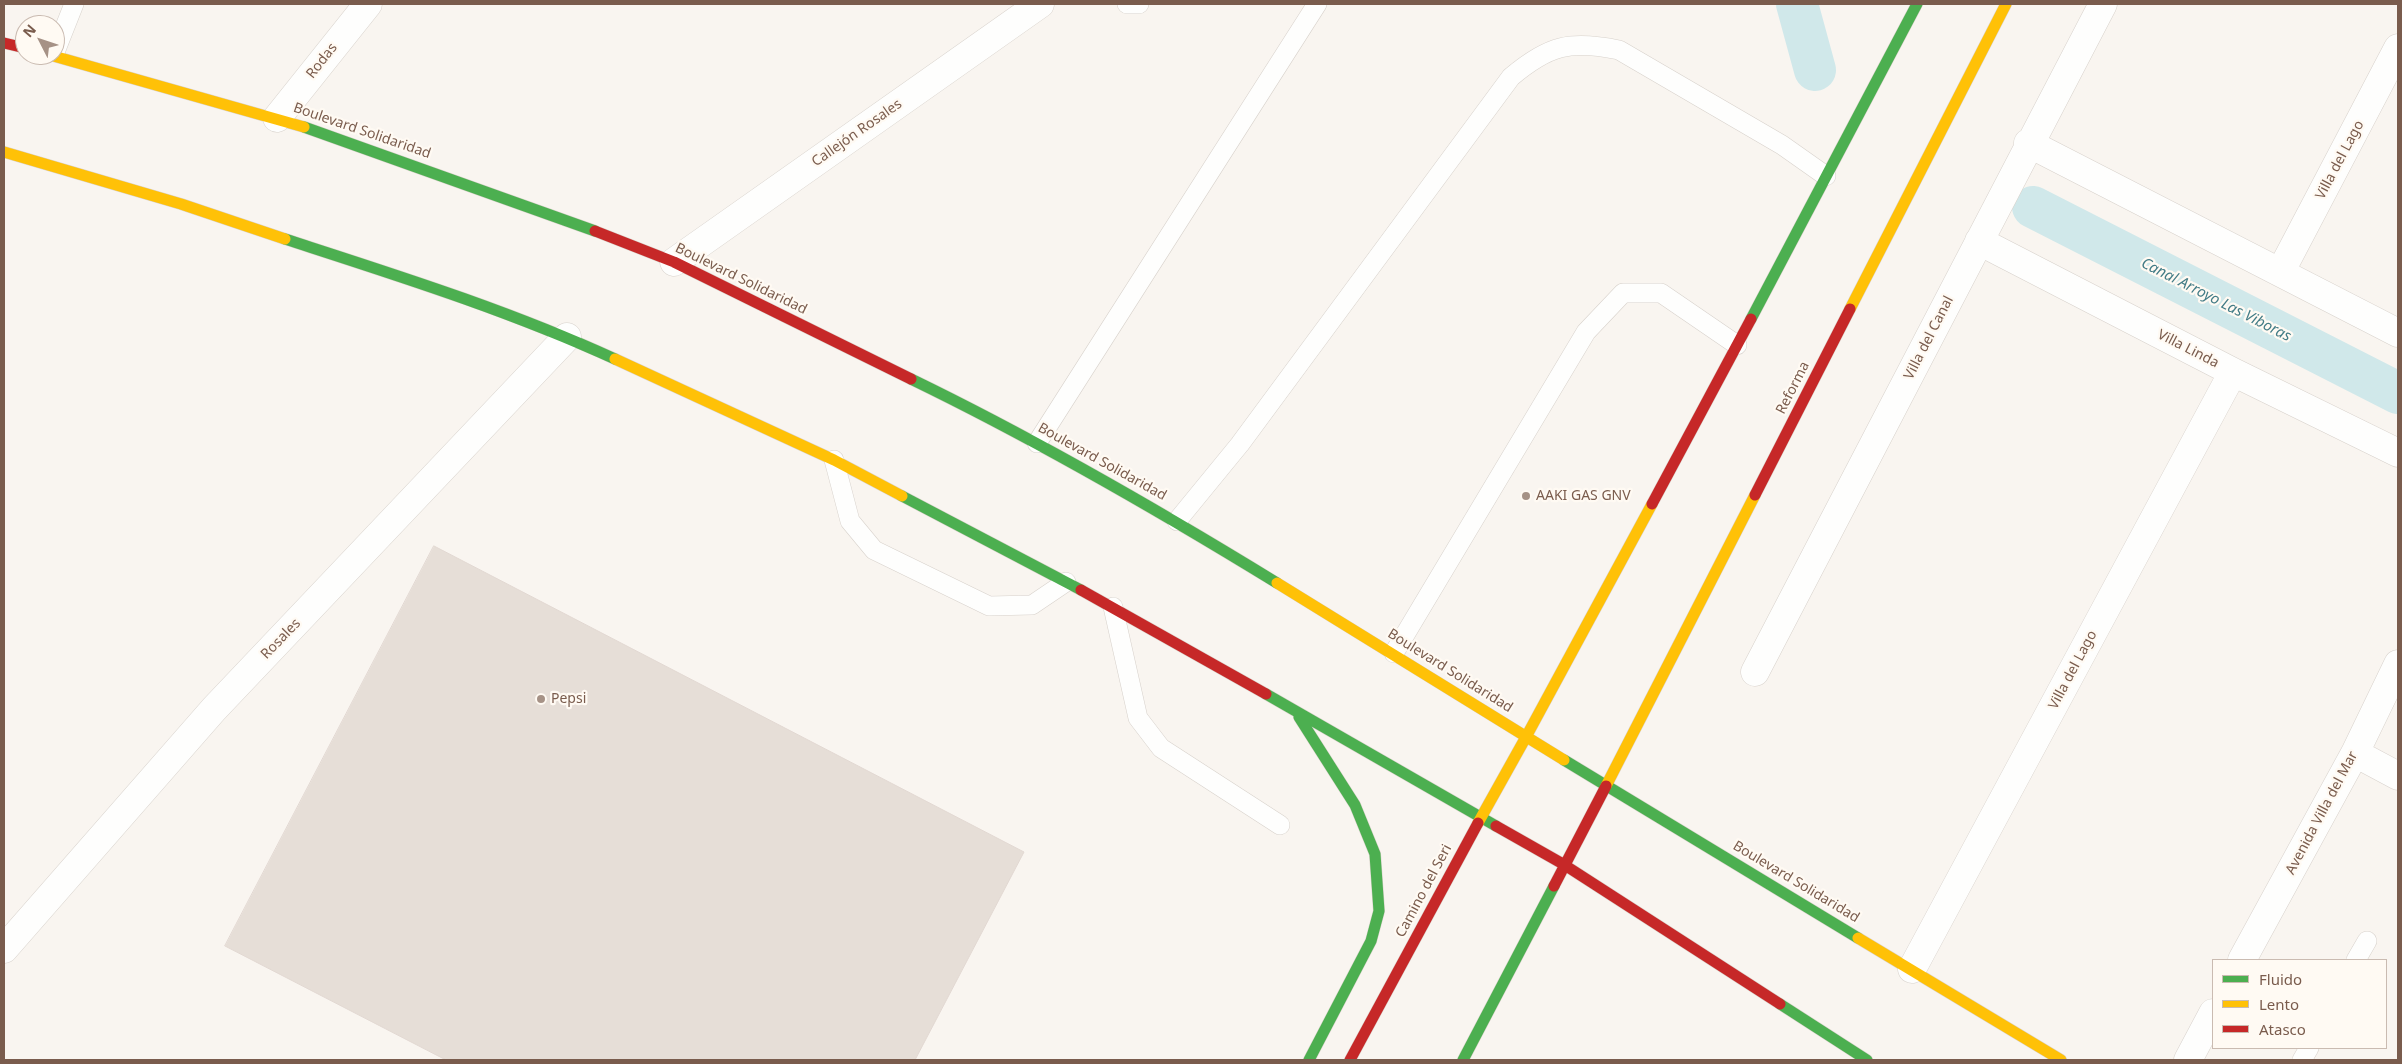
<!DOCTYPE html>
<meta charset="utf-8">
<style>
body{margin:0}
#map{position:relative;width:2402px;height:1064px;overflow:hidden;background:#f9f5f0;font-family:"Noto Sans",sans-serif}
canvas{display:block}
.frame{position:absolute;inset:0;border:5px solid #7a5c4d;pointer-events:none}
.legend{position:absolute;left:2212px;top:959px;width:175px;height:90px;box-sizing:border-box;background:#fffaf3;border:1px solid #cabbb1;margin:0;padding:6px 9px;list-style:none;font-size:15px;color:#7a5c4d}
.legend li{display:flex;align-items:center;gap:10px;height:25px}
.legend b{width:25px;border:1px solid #cabbb1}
.north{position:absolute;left:15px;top:15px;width:50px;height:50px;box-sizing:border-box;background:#fffaf3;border:1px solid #cabbb1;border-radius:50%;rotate:311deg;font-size:14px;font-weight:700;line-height:20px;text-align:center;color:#7a5c4d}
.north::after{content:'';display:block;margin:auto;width:18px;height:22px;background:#a69286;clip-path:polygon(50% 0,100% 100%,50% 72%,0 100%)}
</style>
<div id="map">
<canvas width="2402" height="1064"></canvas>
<div class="frame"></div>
<ul class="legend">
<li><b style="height:6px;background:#4caf50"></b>Fluido</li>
<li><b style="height:6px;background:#ffc107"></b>Lento</li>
<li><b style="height:6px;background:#c62828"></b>Atasco</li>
</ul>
<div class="north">N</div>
</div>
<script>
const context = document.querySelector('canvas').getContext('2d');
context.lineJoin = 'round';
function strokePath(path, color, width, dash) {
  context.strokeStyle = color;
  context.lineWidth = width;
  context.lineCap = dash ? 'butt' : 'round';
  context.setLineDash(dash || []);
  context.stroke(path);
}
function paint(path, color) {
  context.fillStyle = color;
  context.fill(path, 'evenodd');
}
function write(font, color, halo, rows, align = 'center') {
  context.font = font + ' "Noto Sans",sans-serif';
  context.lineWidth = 4.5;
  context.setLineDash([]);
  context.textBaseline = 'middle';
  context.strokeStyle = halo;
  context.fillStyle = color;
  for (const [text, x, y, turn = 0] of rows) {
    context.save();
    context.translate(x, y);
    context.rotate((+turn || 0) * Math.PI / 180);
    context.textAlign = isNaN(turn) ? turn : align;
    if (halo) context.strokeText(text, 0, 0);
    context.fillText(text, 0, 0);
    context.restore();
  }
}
const canal = new Path2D(`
 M1797 4 1815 70
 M2033 207 2398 393`);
const building = new Path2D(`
 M434 546 1024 852 915 1060H446L225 946Z`);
const lane = new Path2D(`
 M1127 4H1139
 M55 52 74 4
 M1037 443 1317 4
 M834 460 850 521 874 550 989 606 1032 605 1066 582
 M1177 521 1240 444 1511 77C1549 45 1570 40 1619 50L1782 145 1826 176
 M1113 607 1138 718 1161 748 1280 825
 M1394 653 1586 332 1623 293H1661L1737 345
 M2356 960 2367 941
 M2302 1060 2309 1048`);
const street = new Path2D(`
 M277 118 368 4
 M2028 143 2398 333
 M1979 241 2233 372 2398 453
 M674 262 1040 4
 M2281 271 2398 48
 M1755 672 2103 4
 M2355 753 2398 776
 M4 949 214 709 567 337
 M2242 960 2355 753 2398 664
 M1912 969 2233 372
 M2188 1060 2213 1013`);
const fast = new Path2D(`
 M304 127 595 231
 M285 239C396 275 508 310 615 359
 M1751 319 1917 4
 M911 379C1037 440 1158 510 1277 583
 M902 496 1081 590
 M1266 694 1496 826
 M1299 717 1355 805 1375 854 1379 911 1371 941 1309 1060
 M1564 760 1858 938
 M1780 1004 1867 1060
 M1463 1060 1554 886`);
const slow = new Path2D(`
 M50 55 304 127
 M4 152 181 204 285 239
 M1850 309 2006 4
 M615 359 834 460 902 496
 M1277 583 1564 760
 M1526 737 1652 504
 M1606 786 1755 495
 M1478 823 1526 737
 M1858 938 2061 1060`);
const jam = new Path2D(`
 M4 43 25 48
 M595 231 674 262 911 379
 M1755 495 1850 309
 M1652 504 1751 319
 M1081 590 1266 694
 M1496 826 1563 864 1780 1004
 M1554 886 1606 786
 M1350 1060 1478 823`);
const markers = [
 [1526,496,5,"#a69286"],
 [541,699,5,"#a69286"]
];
const streetNames = [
 ["Rodas",322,61,-52],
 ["Boulevard Solidaridad",362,131,19],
 ["Callejón Rosales",857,133,-35],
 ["Villa del Lago",2340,160,-62],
 ["Boulevard Solidaridad",741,279,26],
 ["Villa del Canal",1929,338,-63],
 ["Villa Linda",2188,349,27],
 ["Reforma",1793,388,-63],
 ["Boulevard Solidaridad",1102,462,29],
 ["Rosales",281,639,-46],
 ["Villa del Lago",2073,670,-62],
 ["Boulevard Solidaridad",1450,671,32],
 ["Avenida Villa del Mar",2322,813,-62],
 ["Boulevard Solidaridad",1796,882,31],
 ["Camino del Seri",1424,891,-62]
];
const poiNames = [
 ["AAKI GAS GNV",1536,496],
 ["Pepsi",551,699]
];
const waterNames = [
 ["Canal Arroyo Las Viboras",2216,300,27]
];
strokePath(canal, '#d0e8ea', 42);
paint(building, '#e6ded7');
strokePath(building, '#e2d8d2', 1);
strokePath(lane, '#d7d1cb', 20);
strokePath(street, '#d7d1cb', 29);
strokePath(fast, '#d9d2cb', 12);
strokePath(slow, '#d9d2cb', 12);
strokePath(jam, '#d9d2cb', 12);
strokePath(lane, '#fefefd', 19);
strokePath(street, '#fefefd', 28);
strokePath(fast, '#4caf50', 11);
strokePath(slow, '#ffc107', 11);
strokePath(jam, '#c62828', 11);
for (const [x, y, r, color] of markers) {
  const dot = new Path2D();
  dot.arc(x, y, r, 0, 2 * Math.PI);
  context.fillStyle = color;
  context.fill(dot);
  strokePath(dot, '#fffaf3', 2);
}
write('14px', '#7a5c4d', '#fffaf3', streetNames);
write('14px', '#7a5c4d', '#fffaf3', poiNames, 'left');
write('italic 15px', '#437c86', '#fffaf3', waterNames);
</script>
